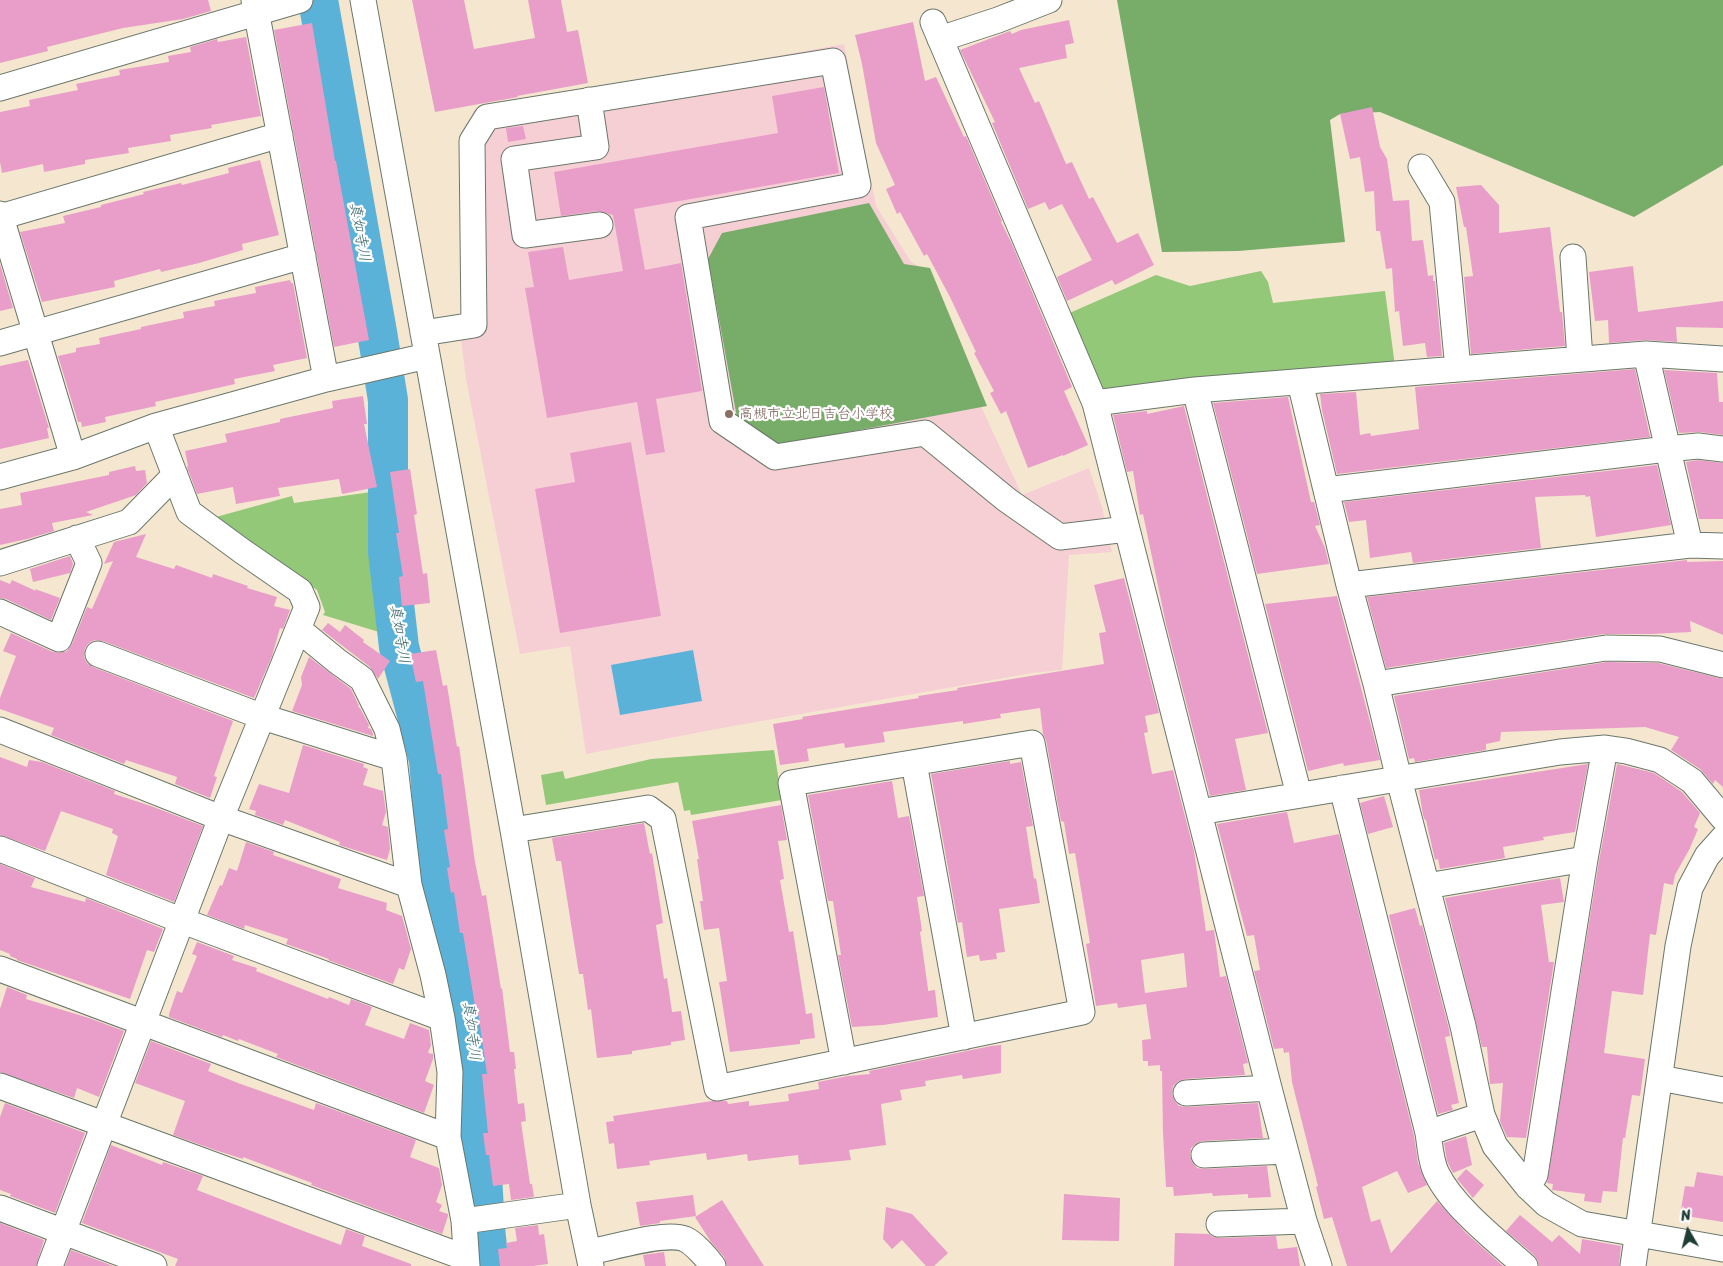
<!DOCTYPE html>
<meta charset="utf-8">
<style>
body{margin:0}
#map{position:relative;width:1723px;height:1266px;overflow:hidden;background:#f5e6d0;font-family:Sriracha,sans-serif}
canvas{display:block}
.north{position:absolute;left:1663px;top:1206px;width:50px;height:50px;-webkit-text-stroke:4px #fff;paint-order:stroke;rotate:352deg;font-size:14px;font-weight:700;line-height:20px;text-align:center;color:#1f3d34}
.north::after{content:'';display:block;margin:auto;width:18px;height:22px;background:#1f3d34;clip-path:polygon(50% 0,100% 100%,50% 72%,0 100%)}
</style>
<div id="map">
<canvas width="1723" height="1266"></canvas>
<div class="north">N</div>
</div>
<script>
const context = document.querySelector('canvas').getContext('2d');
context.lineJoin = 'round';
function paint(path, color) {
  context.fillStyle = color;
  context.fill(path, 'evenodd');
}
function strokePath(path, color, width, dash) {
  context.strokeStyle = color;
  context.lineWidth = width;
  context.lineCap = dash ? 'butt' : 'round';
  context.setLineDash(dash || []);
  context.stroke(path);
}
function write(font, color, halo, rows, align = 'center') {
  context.font = font + ' Sriracha,"Klee One",sans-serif';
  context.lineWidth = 4.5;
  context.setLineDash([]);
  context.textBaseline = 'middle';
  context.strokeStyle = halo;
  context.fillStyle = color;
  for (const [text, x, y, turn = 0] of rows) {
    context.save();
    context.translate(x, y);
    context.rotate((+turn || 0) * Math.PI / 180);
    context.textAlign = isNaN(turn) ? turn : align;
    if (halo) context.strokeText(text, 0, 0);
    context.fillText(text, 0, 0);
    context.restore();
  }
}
const built = new Path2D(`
 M844 44 876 206 911 262 926 270 955 350 1022 495 1089 468 1102 507 1112 552 1069 555 1062 670 1032 673 722 728 586 754 570 646 520 654 466 379 460 331 473 111Z`);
const green = new Path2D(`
 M1261 271 1268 282 1273 303 1385 291 1395 366 1104 389 1096 385 1065 315 1156 275 1190 286Z
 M371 492 373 546 389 635 323 615 325 612 317 590 219 524 216 517 292 496 294 503Z
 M774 750 782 800 691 815 690 810 684 811 678 782 546 805 541 775 563 771 565 779 651 759Z`);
const forest = new Path2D(`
 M1117 0H1723V165L1634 217 1380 112 1340 114 1330 120 1345 242 1238 251 1162 252Z
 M869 203 904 264 930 268 987 406 779 445 738 423 708 259 722 233Z`);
const water = new Path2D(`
 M693 650 702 701 620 715 611 665Z`);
const river = new Path2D(`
 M318 0 377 332 388 400V552L399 647 429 760 436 851 452 940 473 1018 485 1228 489 1266`);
const building = new Path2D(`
 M0 0H208L211 11 183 19 123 28 47 47 48 51 0 63Z
 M412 0H464L474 49 535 38 528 0H561L567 32 578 30 588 83 517 96 518 97 435 112Z
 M1069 20 1074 43 1065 45 1067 58 1019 68 1035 103 1039 101 1066 164 1072 162 1089 199 1093 197 1117 243 1138 233 1154 265 1115 285 1112 280 1067 301 1057 277 1092 260 1062 204 1049 210 1045 202 1028 209 992 123 995 122 960 50 1010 31 1012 34 1021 30Z
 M913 22 925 81 936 77 964 137 966 136 1002 221 1001 222 1012 244 1072 387 1064 391 1088 445 1063 456V455L1028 468 1006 411 1001 414 990 393 994 391 974 353 976 352 950 297 927 254 924 256 900 212 897 214 886 189 895 185 876 143 862 64 855 35Z
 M312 23 335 161H336L369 340 334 347 274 30Z
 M246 37 261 116 211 125 212 128 170 135 171 141 128 148 129 153 85 160V164L44 172 43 164 2 173 0 162V112L30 106 29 100 78 90 76 84 120 75 119 70 169 62 168 56 191 52 190 47 217 39 218 42Z
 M824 87 839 173 634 209 645 270 681 263 702 391 656 399 665 452 646 455 637 402 547 418 525 288 534 287 528 252 563 247 569 280 623 271 613 215 598 211 561 216 554 172 778 133 772 96Z
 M1372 107 1380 147 1387 159 1393 201 1409 200 1412 241 1423 240 1428 276 1433 275V281H1435L1442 356 1427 357 1425 343 1403 346 1399 311 1395 312 1392 268 1386 269 1380 231H1376L1374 191 1365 192 1360 157 1350 159 1340 114Z
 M523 126 526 139 508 142 506 128Z
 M260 160 279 235 242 244 243 250 199 263 161 272 160 269 114 281 115 287 42 302 20 232 65 223 63 216 101 207V205L144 194 143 192 181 183 182 185 229 173 228 168Z
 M1481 185 1499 205V233L1550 227 1560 312H1562L1565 346 1471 354 1464 277 1473 276 1466 227H1464L1456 187Z
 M0 264 13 308 0 311Z
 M1633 266 1638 312 1723 301V328L1676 327 1677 342 1645 340 1609 343 1608 320 1595 321 1589 272Z
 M290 280 291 283H293L307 358 273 365 275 371 234 379 235 384 155 402 156 406 105 417 106 422 82 427 81 422H78L58 356 76 352V348L100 344 99 338 141 329V327L184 318 183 312 215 306 214 301 256 293 255 287Z
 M28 360 49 428H47L49 438 0 449V366Z
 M1635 369 1650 437 1337 474 1322 410 1320 394 1356 392 1360 435 1370 433 1371 436 1419 429 1415 387Z
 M1664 370 1717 373 1719 402H1723V435L1700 432 1679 433Z
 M363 396 367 424H364L377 487 342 494 339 479 278 488 280 496 236 504 233 487 197 494 187 467 188 466 185 451 227 442 225 434 280 422V419L333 408 332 401Z
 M1288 397 1311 502H1314L1320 525 1315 526 1325 548 1329 564 1257 574 1213 403Z
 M1184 406 1268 733 1235 739 1246 790 1210 796 1166 624 1143 514 1140 515 1133 471 1127 472 1113 415 1147 411V414Z
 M631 442 661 616 560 633 535 489 575 482 570 453Z
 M1698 460 1723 463V519H1699L1686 462Z
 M1657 465 1671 525 1596 537 1590 496 1586 497 1585 495 1535 497 1541 548 1413 563 1411 552 1370 558 1366 520 1349 522 1344 502Z
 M135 466 136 471 145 470 147 483 136 495 86 512 93 515 52 523 54 531 27 539 0 545V509L22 505 20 493 109 475V472Z
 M410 469 417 514 414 515 423 574 427 573 430 603 402 606 399 577 403 576 396 533H399L390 472Z
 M146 534 136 557 174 569 176 565 212 578 213 574 248 586 247 588 277 597 274 606 290 610 283 629 280 628 272 656 254 698 103 641 95 640 89 643 85 648 84 657 87 663 93 667 233 721 214 776 217 777 210 798 175 784 177 777 126 760 124 764 51 735 54 728 0 709V698L16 656 3 651 11 633 53 652 60 653 67 651 72 644 87 607 92 609 113 561 104 564 114 542Z
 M70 556 73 564 70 573 33 582 30 569Z
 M1687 560V562L1723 561V635L1690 621 1691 632 1651 634H1604L1386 668 1367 597Z
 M1124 578 1159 713 1145 716 1148 732 1144 733 1152 774 1173 770 1194 851 1206 931 1214 930 1220 977 1226 976 1248 1063 1243 1064 1245 1075 1185 1079 1179 1081 1173 1086 1172 1094 1174 1100 1179 1106 1186 1107 1258 1103 1263 1138 1203 1141 1197 1143 1191 1148 1190 1156 1192 1162 1197 1168 1204 1169 1267 1166 1271 1197 1248 1198V1194L1213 1196 1212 1193 1174 1196 1173 1187H1166L1163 1133 1162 1071H1160V1065L1148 1066V1061H1143L1142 1040 1151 1039 1146 1004 1118 1008 1117 1003 1096 1006 1086 944 1090 943 1075 853 1069 854 1064 822 1061 821 1046 740 1043 734 1040 708 1000 714 1001 718 963 724V721L883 732 885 742 845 748 844 743 807 749 809 761 780 765 773 724 803 719 802 717 919 698 918 696 958 690 957 688 1104 664 1099 633 1106 632 1094 585ZM1184 953 1187 987 1145 993 1141 960Z
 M0 580 10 584 12 580 36 591 35 589 60 598 51 620 6 599 0 598Z
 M1337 596 1380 760 1344 766 1343 763 1308 771 1265 604Z
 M328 623 340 632 345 625 364 640 363 642 390 661 378 679 370 667 322 630Z
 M436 650 443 686 447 685 457 747 459 746 475 862 482 896 486 895 501 989 502 988 510 1052H514L516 1069H514L518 1104 524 1103 526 1121 521 1122 530 1184H532L534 1197 511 1200 509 1184 493 1186 489 1155H486L483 1133H488L482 1074H487L478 1012H476L463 933H460L454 892 451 893 447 868 450 867 444 830 448 829 441 774H438L423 681 416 682 410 654Z
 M309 657 351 689 359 706 358 707 360 708 369 725 368 728 371 729 373 734V736L292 711 302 685 301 677Z
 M1607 662 1658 663 1723 679V787L1715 780 1713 784 1700 769 1671 750 1679 737 1645 727 1501 732 1500 741 1486 744V750L1415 762 1414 758 1409 759 1394 696Z
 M303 745 364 764 363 767 368 769 363 785 383 791 386 812 382 825 388 827 390 849 387 860 339 845 340 842 285 820 283 825 255 815 256 811 249 809 259 784 289 793Z
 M0 757 27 767 29 760 42 762 115 791 114 794 151 806 203 826 174 902 106 875 118 836 112 833 113 829 61 811 45 851 0 835Z
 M1010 761V764L1021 762 1033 826 1026 827 1034 879 1036 878 1040 903 999 909 1005 952 996 953 997 959 980 961 979 955 967 957 962 922 958 923 931 774Z
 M1588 764 1575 832 1543 837 1544 840 1503 847 1505 858 1440 869 1438 859 1435 860 1426 820H1425L1423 815 1419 790Z
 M1617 764 1654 773 1682 792 1700 813 1694 827 1698 829 1690 848 1675 875 1673 885 1664 883 1656 935 1650 934 1643 995 1612 991 1604 1053 1645 1059 1640 1096 1632 1095 1625 1138H1623L1617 1192 1603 1191 1601 1203 1584 1201 1585 1194 1552 1190 1553 1184 1547 1183 1599 861Z
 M892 781 898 818 909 816 924 896 917 897 922 931 920 932 928 989V991L935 990 938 1017 883 1025 852 1027 838 955H841L833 901H828L808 795Z
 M1384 796 1393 827 1368 834 1360 803Z
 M781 805 787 840 778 841 784 879 780 880 789 932 793 931 806 1014 812 1013 815 1038 800 1040V1044L730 1052 719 982 727 981 719 928 704 930 700 901H703L697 859H699L692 821Z
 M1287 812 1294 843 1339 834 1414 1136 1418 1163 1427 1185 1408 1193 1397 1171 1362 1187 1371 1222 1380 1219 1391 1253 1437 1201 1466 1233 1503 1266H1347L1332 1217 1324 1219 1316 1187 1318 1186 1292 1082 1289 1052 1284 1053 1283 1048 1274 1049 1254 971 1260 970 1254 935 1247 936 1217 824Z
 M644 823 650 854 652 853 663 923 656 925 664 979 667 978 672 1012 681 1011 685 1040 671 1042V1045L632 1051V1054L597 1058 591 1009 588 1010 583 974H579L561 861H556L552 838Z
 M246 842 274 852 273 855 341 879 338 888 387 903 386 910 402 916 411 949 404 970 399 968 393 984 328 960 329 959 286 944 288 939 245 925 244 929 207 915 220 885 222 886 229 868 237 871Z
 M0 864 35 878 31 887 85 902 86 898 163 929 154 952 147 950 130 999 17 960V959L10 956V954L0 950Z
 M1560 878 1564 902 1541 905 1549 962H1554L1526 1138 1507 1137 1500 1121 1503 1083 1490 1084 1487 1047H1482L1445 898Z
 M1415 908 1420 926 1422 925 1449 1029 1450 1036 1445 1037 1459 1103 1451 1105 1453 1110 1438 1114 1389 915Z
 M197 942 234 956 232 960 257 968 256 971 328 999 329 997 349 1005 351 999 372 1007 365 1025 404 1039 410 1023 429 1030 431 1045 428 1053 433 1054V1059L425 1081 434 1085 424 1113 276 1057 278 1054 239 1039 238 1041 223 1035 222 1037 169 1017V1014L177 991 182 993 197 956 192 954Z
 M7 987 27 995 26 999 89 1018 124 1031 99 1097 77 1088 74 1098 0 1072V1009Z
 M151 1041 211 1064 208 1071 238 1083 314 1110 316 1103 416 1140 410 1157 439 1168 442 1185 436 1202 442 1205 439 1211 448 1214V1216L442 1234 311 1185 312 1183 243 1157V1159L215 1150 173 1135 185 1101 135 1083Z
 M1001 1045V1073L963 1079 962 1075 925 1081 926 1086 900 1090 902 1100 881 1104 886 1145 849 1150 851 1160 799 1165 798 1155 748 1161 747 1154 707 1160 706 1153 649 1161 650 1165 617 1169 614 1143 609 1144 606 1122 614 1121 613 1116 712 1101H727L728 1104 749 1101V1106L789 1101 788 1094 819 1089 818 1082 848 1076 870 1074 869 1071 991 1046Z
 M5 1103 85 1133 55 1213 10 1196 11 1194 0 1190V1117Z
 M1466 1136 1472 1165 1453 1173 1447 1161 1444 1143Z
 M111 1145 162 1165 163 1162 203 1176 197 1190 306 1232 341 1245 346 1229 365 1236 362 1246 411 1264V1266H175L178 1259 82 1223Z
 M1466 1169 1484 1185 1473 1198 1457 1179Z
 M1697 1172 1723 1176V1222L1680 1215 1685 1186 1694 1187Z
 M1064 1194 1120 1198 1119 1241 1062 1240Z
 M693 1195 696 1216 660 1221V1223L640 1226 636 1202Z
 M722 1200 764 1266H727L724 1257 711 1242 695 1217Z
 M886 1207 912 1214 948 1253 934 1266H926L902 1240 892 1249 883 1239Z
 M1520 1215 1552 1242 1559 1235 1580 1254 1582 1239 1621 1246 1619 1266H1539L1538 1261 1534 1255 1506 1231Z
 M0 1223 44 1240 36 1266H0Z
 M538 1225 539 1235 544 1234 548 1264 533 1266H500L498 1249 507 1248 506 1243 517 1241 515 1228Z
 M1175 1233 1209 1234 1213 1237 1220 1238 1276 1236 1278 1249 1297 1247 1300 1266H1174Z
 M71 1250 113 1266H65Z
 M664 1252 666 1266H645L643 1255Z`);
const minor = new Path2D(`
 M254 0 326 379
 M363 0 513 830 578 1205 591 1266
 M933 22 1095 403 1269 1088 1304 1221 1319 1266
 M940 39 998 20 1049 0
 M0 88 300 0
 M589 100 596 147 514 159 525 235 600 225
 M1421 167 1442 202 1458 369
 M0 214 73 457
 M0 217 280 135
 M1573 257 1580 359
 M423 333 474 325 472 141 487 117 833 61 858 185 688 217 722 421 775 457 925 433 1007 500 1060 537 1127 529
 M0 343 303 256
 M1646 354 1690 545
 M1300 382 1349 585 1376 684 1399 779 1463 1026 1482 1115 1495 1146 1528 1187 1546 1204 1582 1224 1723 1249
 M1195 390 1299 795
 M1095 403 1195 390 1646 354 1723 359
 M0 477 73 457 156 426 326 379 427 356
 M1326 490 1667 449 1698 446 1723 449
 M0 563 129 522 175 475
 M1349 585 1690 545 1723 546
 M0 612 59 639 89 563 77 538
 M298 629 337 661 362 679 387 729 394 758
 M98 654 263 717 394 758 409 885 433 975 442 1018 450 1072 448 1137 464 1221 467 1266
 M1376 684 1606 648 1660 649 1723 665
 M0 730 221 818 409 885
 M914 763 964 1037
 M1342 788 1428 1133 1482 1115
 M1199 812 1560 752 1605 748 1626 751 1660 760 1692 781 1723 818
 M513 830 648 808 663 819 717 1088 1082 1012 1032 743 791 783 844 1062
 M0 849 183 921 442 1018
 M1427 886 1585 859
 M0 969 448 1137
 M1660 1078 1723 1090
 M0 1086 466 1258
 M1186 1093 1269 1088
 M1428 1133C1430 1146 1431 1163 1437 1174 1453 1207 1497 1241 1525 1266
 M1204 1155 1285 1151
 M1528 1187 1535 1175 1585 859 1605 748
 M0 1208 154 1266
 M464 1221 578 1205
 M1219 1224 1304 1221
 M589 1252C612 1248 665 1231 685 1239 694 1243 707 1258 713 1266
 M50 1266 221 818 307 607 300 591 242 551 189 512 156 426
 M1633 1266 1678 946 1690 888 1707 856 1723 838`);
const markers = [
 [729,414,5,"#8d6e63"]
];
const educationNames = [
 ["高槻市立北日吉台小学校",739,414]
];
const waterNames = [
 ["真如寺川",359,232,80],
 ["真如寺川",399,634,81],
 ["真如寺川",471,1031,83]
];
paint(built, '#f6cfd5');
paint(green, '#94c879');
paint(forest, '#77ac69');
paint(water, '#5bb2d8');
strokePath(river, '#5bb2d8', 40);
paint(building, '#e99ec9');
strokePath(minor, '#6a786b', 27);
strokePath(minor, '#fff', 25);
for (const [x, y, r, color] of markers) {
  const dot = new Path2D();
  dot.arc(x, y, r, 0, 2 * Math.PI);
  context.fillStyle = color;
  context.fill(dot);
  strokePath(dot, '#fff', 2);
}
write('14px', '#785e54', '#fff', educationNames, 'left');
write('italic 15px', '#316065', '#fff', waterNames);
</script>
